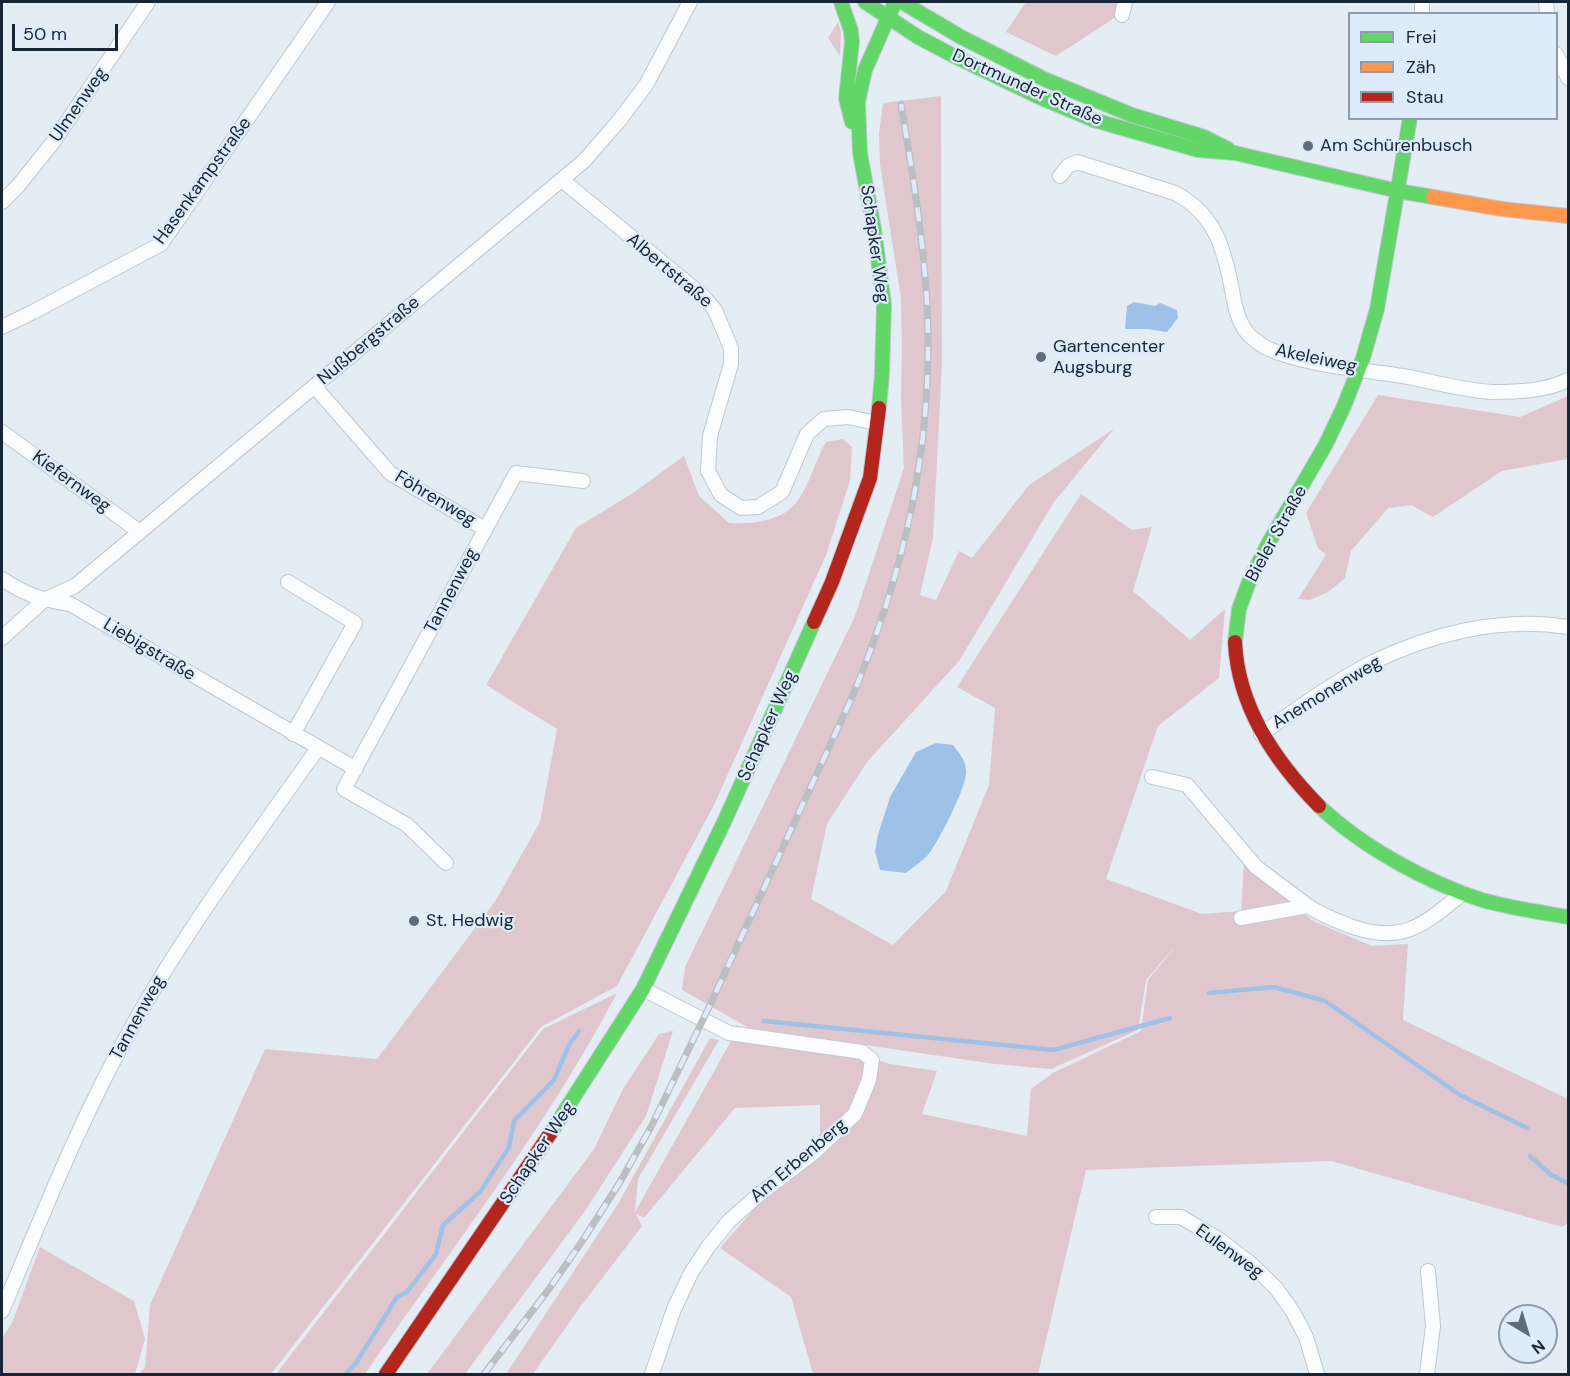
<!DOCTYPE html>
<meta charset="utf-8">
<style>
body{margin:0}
#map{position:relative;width:1570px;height:1376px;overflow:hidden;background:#e4ecf4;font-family:"DM Sans",sans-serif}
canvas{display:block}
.frame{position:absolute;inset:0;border:3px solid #182534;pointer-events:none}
.legend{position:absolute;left:1348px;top:12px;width:210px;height:108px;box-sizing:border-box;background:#ddebfb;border:2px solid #8e9cab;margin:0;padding:8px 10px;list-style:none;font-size:18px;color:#182534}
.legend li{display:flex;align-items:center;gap:12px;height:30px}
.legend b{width:30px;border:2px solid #8e9cab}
.north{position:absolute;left:1498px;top:1304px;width:60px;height:60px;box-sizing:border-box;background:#ddebfb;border:2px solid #8e9cab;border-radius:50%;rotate:142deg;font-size:16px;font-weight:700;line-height:24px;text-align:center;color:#182534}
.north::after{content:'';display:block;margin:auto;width:21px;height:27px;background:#5f6b77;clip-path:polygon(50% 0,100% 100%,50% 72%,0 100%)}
.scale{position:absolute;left:12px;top:24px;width:106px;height:27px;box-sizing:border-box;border:3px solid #182534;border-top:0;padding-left:8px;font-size:18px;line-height:21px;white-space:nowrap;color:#182534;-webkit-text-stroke:4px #ddebfb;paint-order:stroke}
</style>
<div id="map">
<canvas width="1570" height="1376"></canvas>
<div class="frame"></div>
<ul class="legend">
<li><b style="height:8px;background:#63d668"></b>Frei</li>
<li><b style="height:8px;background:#ff974d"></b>Zäh</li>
<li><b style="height:8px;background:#b3261e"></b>Stau</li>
</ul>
<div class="north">N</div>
<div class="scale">50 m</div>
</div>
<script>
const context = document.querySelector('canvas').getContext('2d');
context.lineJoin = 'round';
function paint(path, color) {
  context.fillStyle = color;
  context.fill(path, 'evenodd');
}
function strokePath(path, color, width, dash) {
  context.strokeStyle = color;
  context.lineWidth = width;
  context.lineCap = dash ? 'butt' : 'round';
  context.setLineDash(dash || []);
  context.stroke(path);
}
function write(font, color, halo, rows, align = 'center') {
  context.font = font + ' "DM Sans",sans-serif';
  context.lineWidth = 4.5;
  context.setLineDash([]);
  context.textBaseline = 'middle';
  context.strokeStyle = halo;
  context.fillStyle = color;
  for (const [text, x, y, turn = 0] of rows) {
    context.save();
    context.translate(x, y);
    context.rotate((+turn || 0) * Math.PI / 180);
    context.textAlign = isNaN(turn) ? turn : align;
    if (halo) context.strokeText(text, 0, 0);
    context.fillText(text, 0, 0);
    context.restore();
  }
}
const green = new Path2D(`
 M1026 2H1121L1116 17 1056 56 1006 32Z
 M838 22 841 31 840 56 828 38Z
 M941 96 942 364 933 538 920 595 936 600 959 551 972 558 1029 485 1114 429 1054 502 959 661 867 762 827 824 811 899 893 945 946 891 989 785 995 708 957 687 1081 494 1132 530 1152 527 1133 591 1190 640 1225 609 1219 678 1158 726 1106 879 1202 914 1241 911 1244 862 1313 921 1372 946 1408 944 1403 1020 1568 1099V1223L1562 1227 1331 1161 1086 1170 1038 1374H813L791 1297 720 1248 820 1134V1105L735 1108 644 1218 636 1214 642 1226 578 1310 533 1374H506L618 1204 710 1038 719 1040 638 1179 635 1212 735 1034 847 1052 890 1064 937 1071 922 1114 1027 1136 1031 1089 1053 1073 1141 1031 1148 980 1179 942 1146 980 1138 1030 1051 1069 995 1064 749 1028 682 990 685 967 855 616 904 468 901 398 902 348 901 299 880 164 879 133 883 103Z
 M1378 395 1520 417 1568 396V459L1502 471 1433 517 1411 505 1388 508 1351 551 1345 578 1328 592 1310 600 1298 599 1326 555 1318 548 1306 513Z
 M843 439 852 447 850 481 826 555 714 805 617 986 541 1027 271 1374H139L145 1367 150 1305 265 1049 377 1059 496 900 540 822 557 729 486 685 576 528 633 493 684 456 699 496 729 523C752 524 780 522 796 503 809 487 815 460 826 442Z
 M617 993C546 1128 451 1249 365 1374H276L543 1029Z
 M673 1031 646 1116 587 1208 465 1374H427L594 1149 623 1089 659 1034Z
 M40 1247 134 1301 145 1339 135 1374H2V1338L12 1323Z`);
const water = new Path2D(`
 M1134 302 1155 306 1160 303 1177 310 1178 318 1167 332 1148 329H1125L1127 306Z
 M936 743 953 745C959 753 965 759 966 770 968 785 938 843 928 855 921 862 913 867 906 873L880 870 875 852 878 835 890 797 916 752Z`);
const stream = new Path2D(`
 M1209 993 1274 987 1325 1001 1460 1095 1527 1128
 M764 1021 1053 1050 1170 1018
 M1530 1156 1550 1174 1567 1183
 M346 1374 356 1363 397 1297 407 1292 436 1254 443 1225 480 1192 509 1147 514 1121 554 1080 569 1045 579 1031`);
const street = new Path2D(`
 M1422 2V14
 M1546 2 1547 14
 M1122 15 1125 2
 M1556 54 1568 78
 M1060 176 1068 166 1077 162 1175 193C1215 214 1224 248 1232 290 1235 306 1238 324 1250 336 1255 340 1263 347 1269 349 1304 365 1363 370 1403 376 1431 381 1464 391 1493 392 1517 392 1546 391 1568 380
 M562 180 703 296 715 310 731 348V364L710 436 708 471 721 495 741 508 758 507 782 492 807 434 824 419 848 417 877 423
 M2 202 18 186 54 141 148 2
 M2 327 33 312 161 244 328 2
 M315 387 390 473 485 529
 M2 432 140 532
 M2 579C26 595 42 600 70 604L356 769
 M288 582 355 623 293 734
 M2 638 44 600 75 586 584 161 618 122 646 85 690 2
 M1261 734C1296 710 1331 684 1369 664 1429 634 1501 616 1568 627
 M1152 777 1187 785 1256 867 1308 906
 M446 863 407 825 344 789 516 473 583 481
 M1241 918 1308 906C1321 915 1335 920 1350 926 1403 945 1423 925 1463 893
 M643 989 729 1033 862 1052 872 1060 869 1080 855 1114 812 1154 756 1197 729 1221 708 1247 691 1273 674 1309 652 1374
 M1156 1217H1181L1220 1240 1250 1263 1276 1288 1293 1312 1306 1337 1317 1374
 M2 1311C43 1214 81 1117 133 1025 187 928 254 839 318 748
 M1427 1374 1433 1326 1428 1271`);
const fast = new Path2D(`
 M841 2 851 31 852 42 846 98 852 122
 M865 2 918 37 952 55 1039 97 1094 120 1198 150 1235 153 1398 191 1433 197
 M902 2 961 37 1044 79 1132 115 1204 137 1228 149
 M879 408 882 374 884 304 874 229 860 153 858 102 865 70 895 2
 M1235 642 1239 609 1249 582 1269 542 1326 444 1344 406 1363 358 1377 309 1410 118
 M1319 806C1361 846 1426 882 1482 900 1510 908 1539 912 1568 917
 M552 1131 643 989 725 820 814 622`);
const slow = new Path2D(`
 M1433 197 1502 209 1568 216`);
const jam = new Path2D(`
 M814 622 832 582 870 478 879 408
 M1235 642C1238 707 1275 761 1319 806
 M386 1374 552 1131`);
const rail = new Path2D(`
 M484 1374 549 1289 583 1240 620 1182 651 1127 710 1005 849 704C905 573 934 445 927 302 923 236 912 170 901 104`);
const markers = [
 [1308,146,6,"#5f6b77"],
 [1041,357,6,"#5f6b77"],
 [414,921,6,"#5f6b77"]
];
const streetNames = [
 ["Dortmunder Straße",1027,88,24],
 ["Ulmenweg",79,105,-55],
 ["Hasenkampstraße",203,181,-54],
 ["Schapker Weg",874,244,82],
 ["Albertstraße",669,271,40],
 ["Nußbergstraße",369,341,-40],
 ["Akeleiweg",1316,359,12],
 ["Kiefernweg",71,482,36],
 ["Föhrenweg",435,499,31],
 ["Bieler Straße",1277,534,-61],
 ["Tannenweg",452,591,-62],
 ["Liebigstraße",149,650,31],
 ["Anemonenweg",1327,693,-31],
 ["Schapker Weg",768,726,-66],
 ["Tannenweg",138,1018,-61],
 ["Schapker Weg",538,1153,-56],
 ["Am Erbenberg",799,1161,-40],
 ["Eulenweg",1229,1252,36]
];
const poiNames = [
 ["Am Schürenbusch",1320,146],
 ["Gartencenter",1053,347],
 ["Augsburg",1053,368],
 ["St. Hedwig",426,921]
];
paint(green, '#e0c7ce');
paint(water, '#9ec1e7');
strokePath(stream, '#9ec1e7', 4.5);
strokePath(street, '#bec8d3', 16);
strokePath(fast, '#bec8d3', 16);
strokePath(slow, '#bec8d3', 16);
strokePath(jam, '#bec8d3', 16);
strokePath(street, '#fbfcfd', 14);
strokePath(fast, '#63d668', 14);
strokePath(slow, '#ff974d', 14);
strokePath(jam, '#b3261e', 14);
strokePath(rail, '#bcbfc2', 7);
strokePath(rail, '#ddebfb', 4.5, [14]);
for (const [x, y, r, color] of markers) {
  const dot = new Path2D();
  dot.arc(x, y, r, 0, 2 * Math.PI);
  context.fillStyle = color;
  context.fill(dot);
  strokePath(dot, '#ddebfb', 2);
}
write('18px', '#182534', '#ddebfb', streetNames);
write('18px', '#182534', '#ddebfb', poiNames, 'left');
</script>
